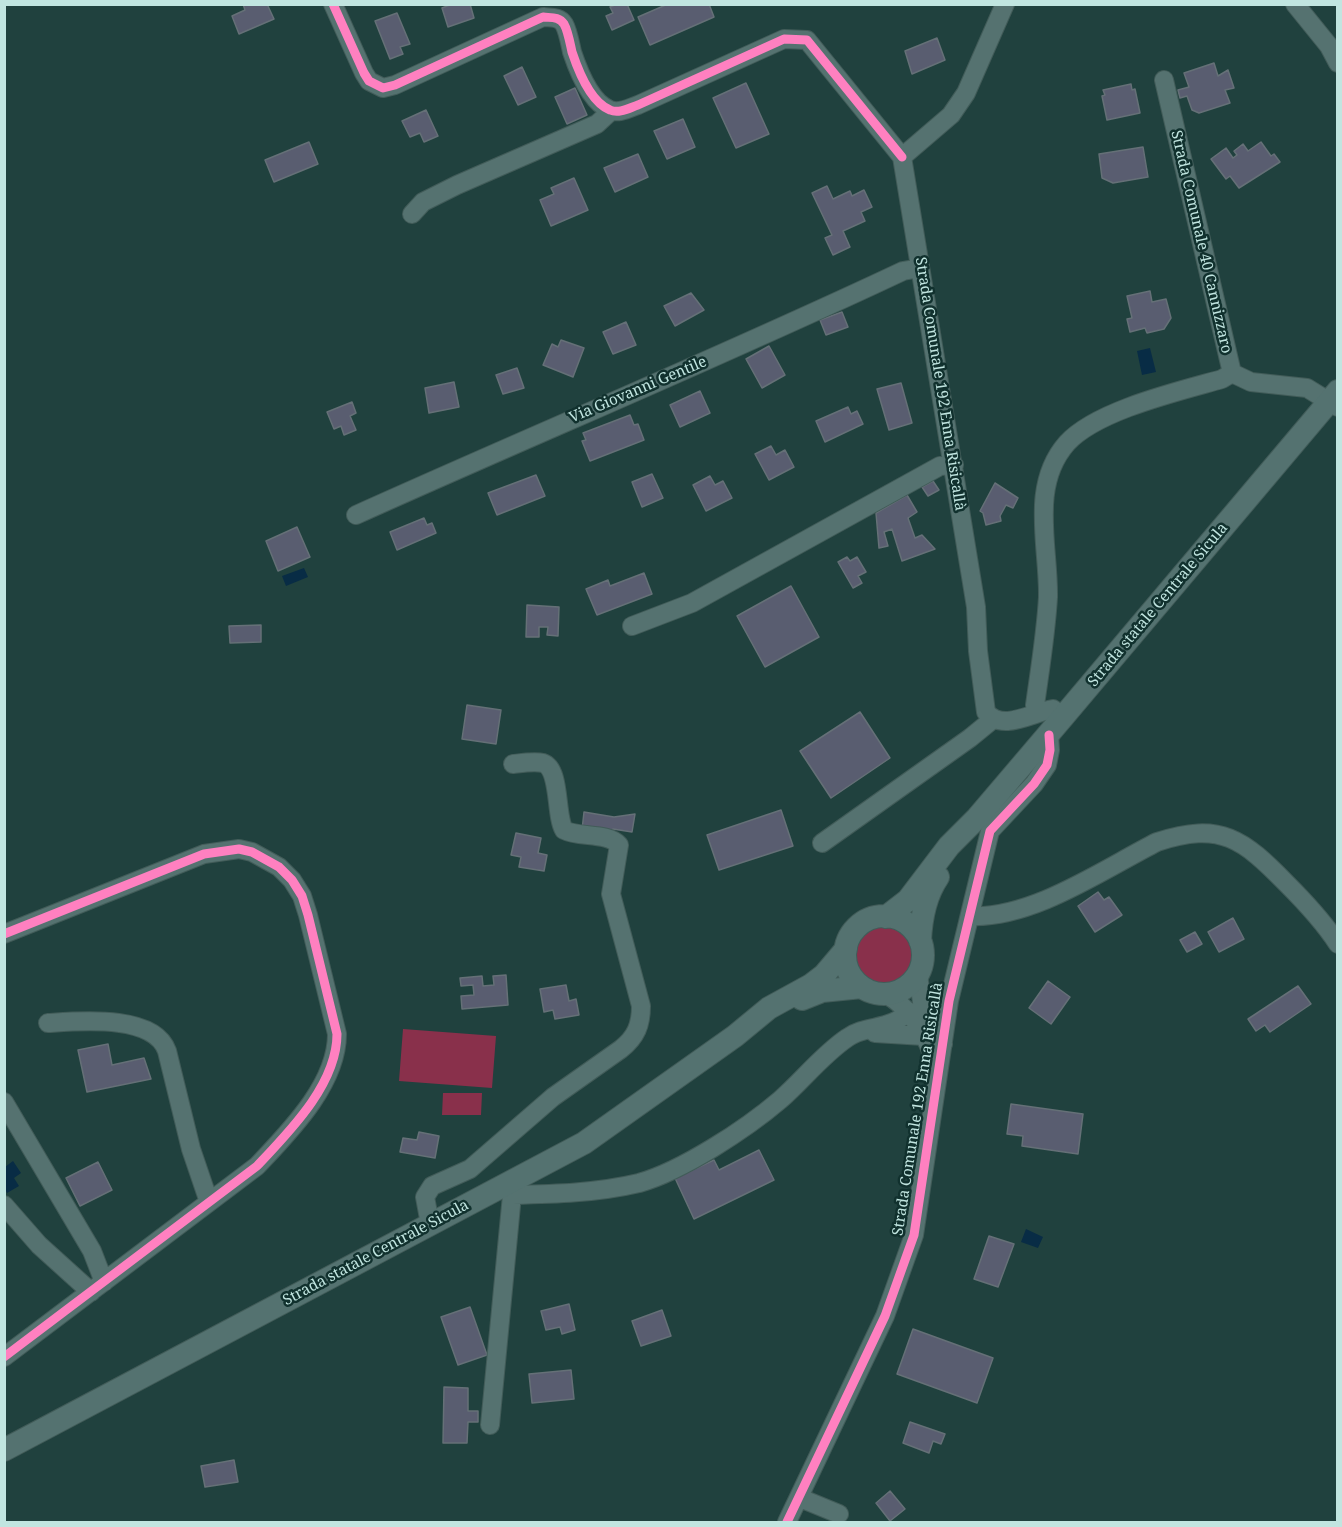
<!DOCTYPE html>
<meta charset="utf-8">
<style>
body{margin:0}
#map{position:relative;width:1342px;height:1527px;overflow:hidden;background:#20413e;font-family:"Noto Serif",serif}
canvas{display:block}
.frame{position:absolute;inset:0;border:6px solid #c1e5e0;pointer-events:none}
</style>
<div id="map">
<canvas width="1342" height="1527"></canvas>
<div class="frame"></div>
</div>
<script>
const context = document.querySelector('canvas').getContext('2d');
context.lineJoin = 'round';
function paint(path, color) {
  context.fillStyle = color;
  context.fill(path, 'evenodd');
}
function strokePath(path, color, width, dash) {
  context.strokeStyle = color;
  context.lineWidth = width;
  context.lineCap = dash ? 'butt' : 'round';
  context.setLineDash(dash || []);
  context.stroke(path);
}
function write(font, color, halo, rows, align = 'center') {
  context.font = font + ' "Noto Serif",serif';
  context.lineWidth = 5;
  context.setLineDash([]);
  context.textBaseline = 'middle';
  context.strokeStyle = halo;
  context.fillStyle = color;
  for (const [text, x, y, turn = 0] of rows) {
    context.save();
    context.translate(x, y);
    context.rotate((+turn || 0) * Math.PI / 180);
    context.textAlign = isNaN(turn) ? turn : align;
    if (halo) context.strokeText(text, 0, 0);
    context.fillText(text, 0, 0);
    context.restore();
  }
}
const green = new Path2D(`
 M852 955a33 33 0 1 1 66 0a33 33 0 1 1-66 0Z
 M403 1029 496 1036 492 1088 399 1081Z
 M443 1093H482L481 1115H442Z`);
const water = new Path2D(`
 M1150 348 1156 372 1142 375 1137 351Z
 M304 568 308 577 286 586 282 576Z
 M13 1161 21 1173 14 1178 19 1186 7 1193 5 1189V1167Z
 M1026 1229 1043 1237 1038 1248 1021 1242Z`);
const building = new Path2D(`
 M243 4H267L274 19 239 34 232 16 245 10Z
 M452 4H470L474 18 448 27 442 8Z
 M617 4H627L634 20 612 30 606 16 613 13 610 7Z
 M668 4H709L714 17 650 45 638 17Z
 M397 13 410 44 400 47 403 54 390 59 375 21Z
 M937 38 945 60 912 74 905 51Z
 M1214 63 1218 76 1228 70 1234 88 1225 90 1230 103 1199 113 1192 110 1187 96 1180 98 1178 90 1189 87 1184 73Z
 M522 67 536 97 518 105 504 76Z
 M746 83 769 134 736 148 713 98Z
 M1131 84 1132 90 1135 89 1140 113 1107 120 1102 96 1105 95 1103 90Z
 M575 88 587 115 567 124 555 97Z
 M426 110 438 136 424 142 420 133 410 137 402 121Z
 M683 119 695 147 667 159 654 131Z
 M309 142 318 164 274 182 265 160Z
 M1261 142 1271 156 1274 154 1280 162 1239 188 1230 176 1226 179 1211 159 1226 148 1233 158 1237 155 1234 151 1243 144 1248 151Z
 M1143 147 1148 177 1113 183 1102 178 1099 154Z
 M638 154 648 177 615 192 604 168Z
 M574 178 588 210 551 226 540 200 554 194 551 188Z
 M827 186 833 199 850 191 852 196 864 190 872 207 861 212 865 221 843 231 850 247 833 255 825 238 832 235 812 193Z
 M1150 291 1152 302 1166 299 1171 318 1164 329 1147 333 1145 328 1130 332 1127 319 1132 318 1127 296Z
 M691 293 704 310 675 326 664 306Z
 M842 312 848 327 826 335 820 320Z
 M626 322 636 345 613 354 603 332Z
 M561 340 584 348 573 377 543 365 552 344 558 347Z
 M769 346 785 375 762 388 746 359Z
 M517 368 524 388 503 394 496 375Z
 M454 382 459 407 429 413 425 388Z
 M901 383 912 423 889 430 877 389Z
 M700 391 710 413 680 427 670 405Z
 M352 402 356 413 350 416 356 430 344 435 341 426 334 429 327 412Z
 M848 407 851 414 857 411 863 424 825 442 816 421Z
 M630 415 634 425 638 424 644 440 590 461 582 441 586 440 583 433Z
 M771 446 776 455 785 450 794 467 769 480 755 454Z
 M652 474 663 498 642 507 632 482Z
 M536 475 545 496 497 515 488 493Z
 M710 476 715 485 723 481 732 498 706 511 693 485Z
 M933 481 939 490 928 496 922 487Z
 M995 483 1018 498 1013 508 1006 505 1000 516 1001 521 986 525 983 513 980 511Z
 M907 495 917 512 908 518 915 538 922 535 935 549 902 561 892 529 884 532 888 546 879 548 876 513Z
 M424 518 427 525 432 523 436 533 397 550 390 532Z
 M297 527 310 557 278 571 266 541Z
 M847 557 850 561 857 557 866 572 858 576 862 583 853 588 838 562Z
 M644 573 652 594 597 615 586 589 608 580 610 586Z
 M791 586 819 637 765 667 737 616Z
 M527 605 559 607 558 636 547 635 548 627H539V637H526Z
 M261 625V642L230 643 229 626Z
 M467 705 501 710 496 744 462 739Z
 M860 712 890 758 831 798 800 751Z
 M781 810 793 846 719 870 707 835Z
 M584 812 614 817 635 814 632 832 613 829 612 834 582 830Z
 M516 833 541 838 538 853 547 855 544 871 519 867 521 857 511 855Z
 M1098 892 1104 900 1109 897 1122 915 1095 932 1078 906Z
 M1233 918 1244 939 1219 952 1208 932Z
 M1195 932 1202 944 1187 952 1180 940Z
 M506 975 508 1005 462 1009 461 996 474 995 473 985 461 986 460 978 482 976 483 986 494 985 493 976Z
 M1048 981 1070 997 1051 1024 1029 1008Z
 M566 985 569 1001 576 999 579 1015 555 1019 553 1010 544 1012 540 989Z
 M1298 986 1311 1004 1270 1032 1265 1025 1256 1031 1248 1019Z
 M108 1044 112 1065 144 1058 151 1079 87 1092 78 1050Z
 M1011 1104 1083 1114 1078 1154 1022 1146 1023 1136 1007 1134Z
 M419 1132 439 1136 435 1158 400 1152 403 1138 417 1140Z
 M759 1150 774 1180 694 1219 675 1178 714 1160 719 1170Z
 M98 1162 112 1190 80 1206 66 1178Z
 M989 1236 1014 1244 998 1287 974 1279Z
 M569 1304 575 1330 562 1334 560 1327 546 1330 541 1311Z
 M470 1307 487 1355 458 1365 441 1317Z
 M662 1310 671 1336 641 1346 632 1321Z
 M913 1329 993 1358 977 1403 897 1374Z
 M571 1370 574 1399 532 1403 529 1374Z
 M444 1387 468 1388V1411H478V1422H468L467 1443H443Z
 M910 1422 945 1434 941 1444 933 1441 929 1453 903 1443Z
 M234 1460 238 1482 205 1487 201 1466Z
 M890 1491 905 1509 890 1521 876 1503Z`);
const minor = new Path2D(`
 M333 4 364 73 369 81 383 88 395 85 543 17C550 18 559 16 564 24 568 31 570 43 572 52 578 70 590 102 610 110 619 114 629 108 638 105L784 39 807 40 902 157
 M1005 4 966 93 951 115 902 157 976 607 978 651 986 712C1002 732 1031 713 1053 709L1063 717
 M1295 4 1329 46 1338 63
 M1164 80 1232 373 1251 382 1307 388 1338 407
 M412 214 423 202 457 185 597 124 611 111
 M356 515C538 433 723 356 903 271L920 268
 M632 626 692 603 940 466 954 465
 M1036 712 1035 705C1040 669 1046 633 1048 597 1049 546 1029 486 1067 443 1097 410 1180 391 1222 379L1232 373
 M822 843 970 738 992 720
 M970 916C1032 919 1102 870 1157 842 1221 821 1243 839 1287 884 1306 903 1323 921 1338 944
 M4 934 204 854 239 849 252 852 279 867 292 880 302 896 308 915 337 1034C337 1084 290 1131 257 1166L4 1357
 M918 975 922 1002 943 1044
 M885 994C913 1008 929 1041 938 1070
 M48 1023C80 1021 154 1014 167 1051L191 1149 209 1202
 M875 1033 924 1036
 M4 1102 92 1251 104 1282
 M505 1184 512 1195C554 1194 597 1193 639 1183 682 1171 746 1129 780 1100 803 1080 822 1055 847 1038 866 1024 892 1031 908 1011
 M4 1205 39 1245 91 1292
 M430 1224 425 1197 432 1186 470 1169 553 1097 621 1049C636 1037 641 1025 641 1006L611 894 619 845C608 832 579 838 564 830 555 815 561 769 543 763 535 761 522 763 513 764
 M490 1425 512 1195
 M800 1498 839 1514
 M787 1522 885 1316 914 1235 949 1001 990 831 1034 784 1047 765 1050 750 1049 735`);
const major = new Path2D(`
 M845 955a39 39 0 1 1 78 0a39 39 0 1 1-78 0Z
 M886 917 908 900 949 846 977 818 1063 717 1338 391
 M920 941C921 918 925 896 938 877
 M802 999 822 991 862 987
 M4 1450 584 1143 735 1036 769 1008 811 985 824 975 846 949`);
const cycleway = new Path2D(`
 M333 4 364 73 369 81 383 88 395 85 543 17C550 18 559 16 564 24 568 31 570 43 572 52 578 70 590 102 610 110 619 114 629 108 638 105L784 39 807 40 902 157
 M4 934 204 854 239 849 252 852 279 867 292 880 302 896 308 915 337 1034C337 1084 290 1131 257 1166L4 1357
 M787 1522 885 1316 914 1235 949 1001 990 831 1034 784 1047 765 1050 750 1049 735`);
const streetNames = [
 ["Strada Comunale 40 Cannizzaro",1201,242,77],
 ["Strada Comunale 192 Enna Risicallà",940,384,81],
 ["Via Giovanni Gentile",638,390,-23],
 ["Strada statale Centrale Sicula",1158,605,-50],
 ["Strada Comunale 192 Enna Risicallà",918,1109,-81],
 ["Strada statale Centrale Sicula",376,1253,-28]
];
paint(green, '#89304b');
paint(water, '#082c45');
paint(building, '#595d70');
strokePath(building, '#657077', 1.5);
strokePath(minor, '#425c59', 20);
strokePath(major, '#425c59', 24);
strokePath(minor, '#557270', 18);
strokePath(major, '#547270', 22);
strokePath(cycleway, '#ff80c0', 9);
write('15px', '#c1e5e0', '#11312e', streetNames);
</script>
